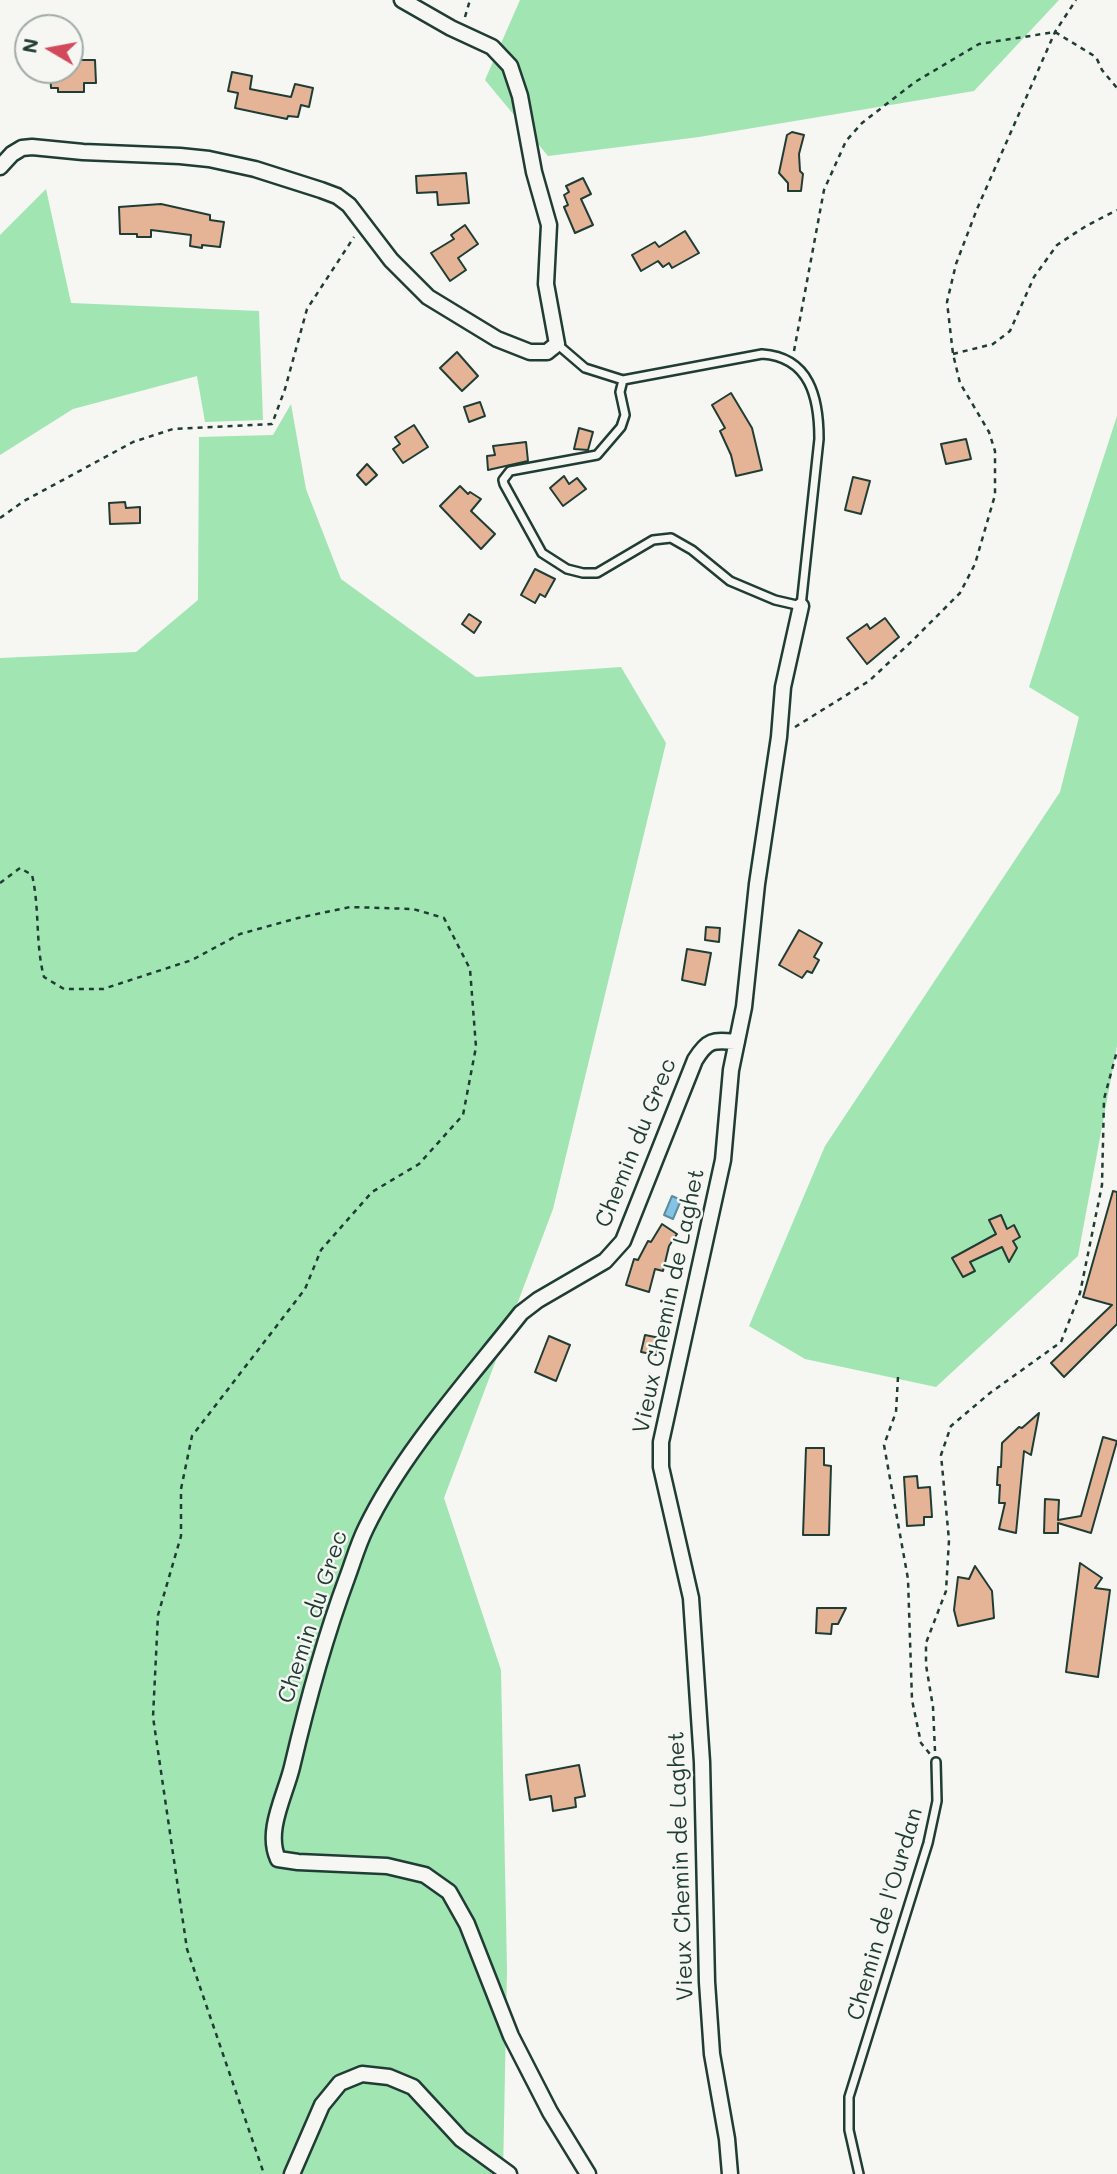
<!DOCTYPE html>
<style>
body{margin:0}
#map{position:relative;width:1117px;height:2174px;overflow:hidden;background:#f6f6f2;font-family:Mali,sans-serif}
canvas{display:block}
.north{position:absolute;left:14px;top:14px;width:70px;height:70px;box-sizing:border-box;background:#f6f6f2;border:2px solid #a0aca6;border-radius:50%;rotate:280deg;font-size:19px;font-weight:700;line-height:28px;text-align:center;color:#1f3d34}
.north::after{content:'';display:block;margin:auto;width:24px;height:32px;background:#d1495b;clip-path:polygon(50% 0,100% 100%,50% 72%,0 100%)}
</style>
<div id="map">
<canvas width="1117" height="2174"></canvas>
<div class="north">N</div>
</div>
<script>
const context = document.querySelector('canvas').getContext('2d');
context.lineJoin = 'round';
function paint(path, color) {
  context.fillStyle = color;
  context.fill(path, 'evenodd');
}
function strokePath(path, color, width, dash) {
  context.strokeStyle = color;
  context.lineWidth = width;
  context.lineCap = dash ? 'butt' : 'round';
  context.setLineDash(dash || []);
  context.stroke(path);
}
function write(font, color, halo, rows, align = 'center') {
  context.font = font + ' Mali,sans-serif';
  context.lineWidth = 5;
  context.setLineDash([]);
  context.textBaseline = 'middle';
  context.strokeStyle = halo;
  context.fillStyle = color;
  for (const [text, x, y, turn = 0] of rows) {
    context.save();
    context.translate(x, y);
    context.rotate((+turn || 0) * Math.PI / 180);
    context.textAlign = isNaN(turn) ? turn : align;
    if (halo) context.strokeText(text, 0, 0);
    context.fillText(text, 0, 0);
    context.restore();
  }
}
const green = new Path2D(`
 M520 0H1059L974 91 699 137 548 156 485 80Z
 M46 189 71 303 259 311 263 420 205 422 197 376 73 409 0 455V235Z
 M291 404 306 489 341 579 476 677 621 667 666 743 553 1209 444 1498 501 1670 507 1969 503 2174H0V658L136 652 198 600 199 437 273 435Z
 M1117 416V1046L1078 1256 936 1387 805 1359 749 1326 825 1146 1060 792 1079 717 1029 687Z`);
const water = new Path2D(`
 M672 1196 681 1200 673 1219 664 1215Z`);
const building = new Path2D(`
 M70 60H95L96 83H84V92H58V88H51L50 70H70Z
 M232 72 252 76 250 89 291 97 295 84 313 88 309 107 301 105 298 117 288 116 287 119 235 108 238 93 228 91Z
 M792 132 804 135 799 154 800 171 803 174 801 191H788V183L779 173 787 135Z
 M466 173 469 203 438 205 437 192 417 193 416 176Z
 M583 178 591 194 581 199 593 225 575 233 564 207 568 205 564 195 569 192 566 186Z
 M161 204 210 215V220L224 222 220 247 202 245V248L190 246 191 235 151 230V237H137V234H120L119 207Z
 M465 225 478 244 458 258 466 270 450 281 431 253 454 239 451 235Z
 M685 231 699 253 672 268 669 263 663 267 658 261 641 271 632 255 655 242 659 247Z
 M457 352 478 376 462 391 440 368Z
 M731 393 752 428 762 470 736 476 731 455 720 431 725 428 712 405Z
 M480 402 485 416 469 422 464 407Z
 M414 425 428 447 403 463 393 449 400 444 395 437Z
 M579 428 593 432 588 450 574 449Z
 M966 439 971 459 946 464 941 444Z
 M526 442 528 461 488 470 487 456 495 455 493 446Z
 M367 464 377 475 366 485 357 475Z
 M564 476 569 484 577 478 586 489 563 506 550 488Z
 M853 477 870 481 861 514 845 510Z
 M460 486 468 494 470 492 481 499 471 511 495 534 481 549 440 506Z
 M125 502 126 508 140 507V523L110 524 109 503Z
 M535 569 555 579 545 597 540 594 535 603 521 595Z
 M469 614 481 622 474 633 462 624Z
 M885 618 899 637 867 664 847 638 867 624 870 629Z
 M706 927 720 928 719 942 705 940Z
 M799 930 822 943 814 957 819 960 812 973 807 971 802 978 779 965Z
 M687 949 711 953 705 985 682 980Z
 M1113 1191 1117 1192V1324L1064 1377 1051 1363 1112 1305 1083 1297Z
 M1001 1215 1007 1229 1014 1225 1020 1237 1013 1241 1017 1248 1009 1262 1002 1247 970 1262 975 1271 963 1277 952 1258 996 1234 989 1220Z
 M662 1224 677 1234 669 1246 663 1271 655 1269 649 1292 626 1285 634 1259 638 1260 648 1241 651 1242Z
 M645 1335 660 1338 656 1355 641 1352Z
 M549 1336 570 1345 556 1381 535 1372Z
 M1039 1413 1031 1455 1024 1451 1016 1533 999 1529 1005 1503H999L1000 1485H997L998 1467H1001L1002 1443 1019 1427 1022 1428Z
 M1103 1437 1117 1441 1091 1533 1058 1523V1533H1044L1045 1499 1059 1500 1058 1520 1081 1516Z
 M806 1448H824V1465L831 1466 829 1535H803Z
 M917 1476 918 1488 930 1487 932 1517H924V1525L907 1526 904 1477Z
 M1080 1563 1102 1578 1095 1588 1110 1590 1098 1677 1066 1672Z
 M975 1566 992 1591 994 1618 958 1626 954 1610 958 1577 969 1579Z
 M817 1608H846L838 1624H832L831 1634 816 1633Z
 M579 1765 585 1796 575 1798 576 1807 553 1811 551 1796 530 1800 526 1775Z`);
const path = new Path2D(`
 M465 17 470 0
 M794 351 824 190 846 141 862 123 915 82 979 44 1055 32 1096 57 1102 70 1117 88
 M953 354 993 344 1010 331 1034 277 1057 245 1086 226 1117 210
 M0 518 24 501 133 442 173 429 272 424 285 389 307 309 354 237
 M795 727 869 681 912 641 960 593 975 564 995 495V451L989 432 960 383 953 354 947 302 956 264 977 209 1055 32 1076 0
 M0 883 20 868 32 875C40 909 35 943 44 977L64 989H103L192 960 240 934 298 918 350 907 413 909 444 918 470 969 476 1047 463 1115 419 1164 372 1192 321 1250 305 1289 192 1436 181 1489V1536L158 1615 153 1717 187 1949 264 2174
 M898 1377 896 1412 884 1445 908 1579 912 1700 921 1743 930 1754
 M935 1751 933 1707 926 1665V1643L946 1591 949 1540 941 1455 951 1426 990 1393 1061 1342 1080 1293 1102 1185 1104 1099 1117 1051`);
const service = new Path2D(`
 M557 344 585 368 623 380
 M762 354C810 357 819 398 819 439L801 606 775 600 730 581 692 550 671 538 653 540 597 573H583L567 569 542 553 504 484 503 480 510 471 597 455 621 427 625 415 620 392 623 380Z
 M859 2174 849 2130V2097L928 1843 937 1801 936 1762`);
const minor = new Path2D(`
 M0 167 12 154 22 148 32 147 83 152 180 156 209 159 255 169 321 190 337 196 349 205 391 260 428 297 497 339 530 352H547L557 344 546 284 549 225 534 172 520 96 510 66 492 47 451 28 402 0
 M292 2174 322 2105 340 2083 362 2074 389 2077 413 2087 461 2139 509 2174
 M588 2174 550 2112 511 2036 467 1924 449 1892 425 1875 387 1866 298 1862 278 1859C265 1831 285 1796 292 1767 307 1703 324 1640 347 1578 353 1562 358 1544 366 1528 402 1453 469 1379 521 1313L538 1300 605 1261 623 1241 695 1060C708 1039 713 1040 737 1042
 M730 2174 727 2139 712 2054 707 1982 702 1762 691 1598 661 1467V1442L723 1160 731 1070 744 1007 757 884 779 737 783 687 801 606`);
const streetNames = [
 ["Chemin du Grec",636,1143,-68],
 ["Vieux Chemin de Laghet",669,1301,-78],
 ["Chemin du Grec",313,1617,-72],
 ["Vieux Chemin de Laghet",681,1866,-92],
 ["Chemin de l'Ourdan",885,1914,-74]
];
paint(green, '#a0e5b2');
paint(water, '#83c3e4');
strokePath(water, '#5b8d9e', 2);
paint(building, '#e5b496');
strokePath(building, '#1f3d34', 2);
strokePath(service, '#1f3d34', 12);
strokePath(minor, '#1f3d34', 19);
strokePath(path, '#1f3d34', 2.5, [5, 5]);
strokePath(service, '#f6f6f2', 7);
strokePath(minor, '#f6f6f2', 14);
write('23px', '#1f3d34', '#f6f6f2', streetNames);
</script>
